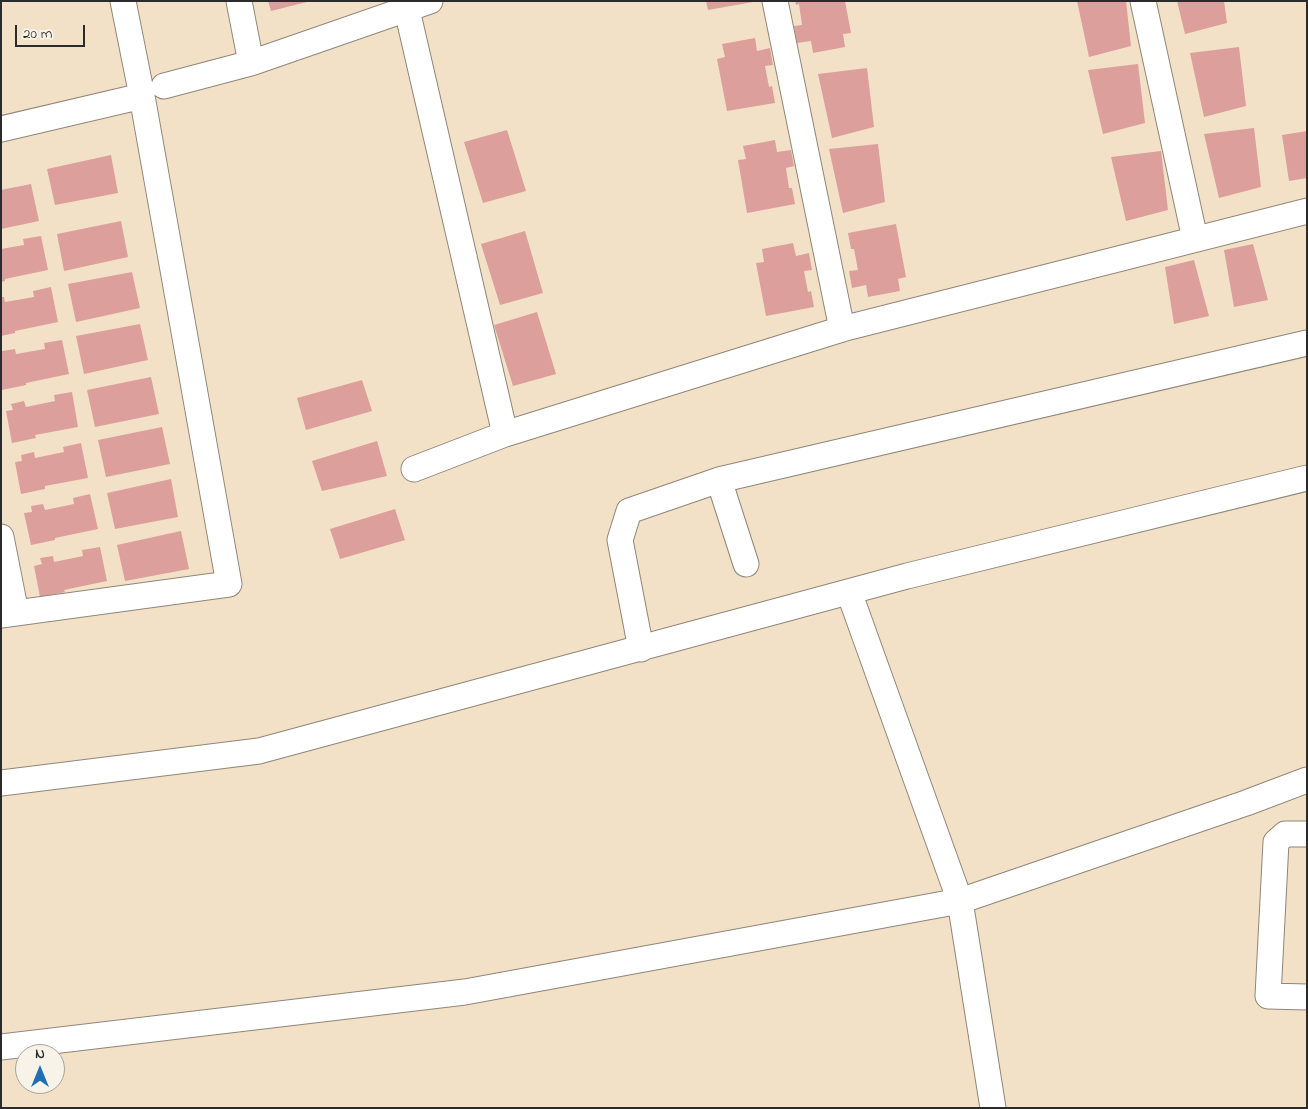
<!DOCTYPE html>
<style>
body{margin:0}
#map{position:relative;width:1308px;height:1109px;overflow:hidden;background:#f3e1c7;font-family:"Indie Flower",sans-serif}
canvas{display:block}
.frame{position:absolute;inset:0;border:2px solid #2b2b2b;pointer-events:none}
.north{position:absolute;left:15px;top:1044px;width:50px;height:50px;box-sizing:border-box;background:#f7f3e8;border:1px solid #a5a39c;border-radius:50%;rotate:0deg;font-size:14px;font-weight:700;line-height:20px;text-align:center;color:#2b2b2b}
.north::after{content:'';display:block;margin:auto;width:18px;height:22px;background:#1f6fb2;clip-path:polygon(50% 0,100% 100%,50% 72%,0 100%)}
.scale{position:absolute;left:15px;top:25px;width:70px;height:22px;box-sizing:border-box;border:2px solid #2b2b2b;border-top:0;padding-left:6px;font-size:15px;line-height:18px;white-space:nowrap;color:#2b2b2b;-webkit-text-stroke:4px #f7f3e8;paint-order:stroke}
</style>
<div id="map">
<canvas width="1308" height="1109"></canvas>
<div class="frame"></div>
<div class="north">N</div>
<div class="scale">20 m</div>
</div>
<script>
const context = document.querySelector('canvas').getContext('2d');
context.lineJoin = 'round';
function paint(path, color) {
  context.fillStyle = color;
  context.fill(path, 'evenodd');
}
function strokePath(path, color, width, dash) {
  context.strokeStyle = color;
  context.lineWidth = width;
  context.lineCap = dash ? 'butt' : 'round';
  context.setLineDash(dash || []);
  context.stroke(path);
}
const building = new Path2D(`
 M268 1H306L307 2 271 11Z
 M706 1H753V2L708 10Z
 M795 1H845L851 33 843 34 845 47 813 53 811 41 797 43 794 26 802 25 799 4 796 5Z
 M1077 1H1126L1131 46 1089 57Z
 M1177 1H1224L1227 23 1185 34Z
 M755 38 757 51 770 48 773 65 765 66 769 87 772 86 775 103 727 111 717 59 725 57 722 44Z
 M1239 47 1246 106 1204 117 1190 53Z
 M1138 64 1145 123 1103 134 1088 70Z
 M867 68 874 127 832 138 818 74Z
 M1254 128 1261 187 1219 198 1204 134Z
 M507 130 526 191 483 203 464 142Z
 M1307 131V178L1289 181 1282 135Z
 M775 140 777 152 791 150 794 166 786 168 789 188H792L795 204 747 213 738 160 746 159 743 146Z
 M878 144 885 202 843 213 829 149Z
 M1161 151 1168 210 1126 221 1111 157Z
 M111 155 118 193 55 205 47 169Z
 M31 184 39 221 1 229V190Z
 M121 221 128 257 64 271 57 234Z
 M896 224 906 277 898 279 900 291 868 297 866 285 852 288 849 271 858 270 854 249H851L848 233Z
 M525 231 543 293 500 305 481 244Z
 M41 236 48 270 5 279V281L1 282V249L24 245 23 239Z
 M793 243 796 256 809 253 812 270 804 271 808 292 811 291 814 307 766 316 756 263 764 262 762 249Z
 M1253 244 1268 300 1234 307 1224 250Z
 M1194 260 1209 316 1174 324 1165 267Z
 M132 272 140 308 76 322 68 284Z
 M51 287 58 322 15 331V333L1 336V297H4L5 302 34 297 33 291Z
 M537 312 556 374 513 386 494 325Z
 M140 324 148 360 84 374 76 336Z
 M62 340 69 374 26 383V385L2 390V351L15 349 16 354 45 349 44 343Z
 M151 377 159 414 95 427 87 390Z
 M362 380 372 411 306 430 297 398Z
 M72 392 78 427 35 435 36 438 12 443 6 411 13 410 11 404 24 401 26 407 55 401 54 395Z
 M162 427 170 464 106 477 98 440Z
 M377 441 387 476 322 491 312 461Z
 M81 443 88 478 45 486V489L21 494 15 462 22 461 21 455 34 452 35 458 64 452 63 447Z
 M171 479 178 517 115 529 107 493Z
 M90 494 98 529 55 538V540L31 545 24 513 32 512 31 506 43 504 45 510 74 504 73 498Z
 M395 509 405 540 340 559 330 529Z
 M181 531 189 569 125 581 117 545Z
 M100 547 107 581 64 590 65 592 40 597 34 566 42 564 40 558 53 556 54 562 83 556 82 550Z`);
const minor = new Path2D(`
 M239 1 251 63
 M775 1 842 329
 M1143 1 1195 239
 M407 10 505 434
 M164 86 251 63 430 1
 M1 129 142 96
 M414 469 505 434 842 329 1307 211
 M719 480 746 564
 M1 537 16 613
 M849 592 960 901 993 1108
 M1 615 229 584 142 96 123 1
 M641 649 620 540 629 511 719 480 1307 343
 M1 783 259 751 907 576 1307 478
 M1307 834H1285L1276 842 1268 996 1307 997
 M1 1047 465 992 960 901 1246 803 1307 780`);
paint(building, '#dc9f9c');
strokePath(minor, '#8f8679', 27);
strokePath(minor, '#fff', 25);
</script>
